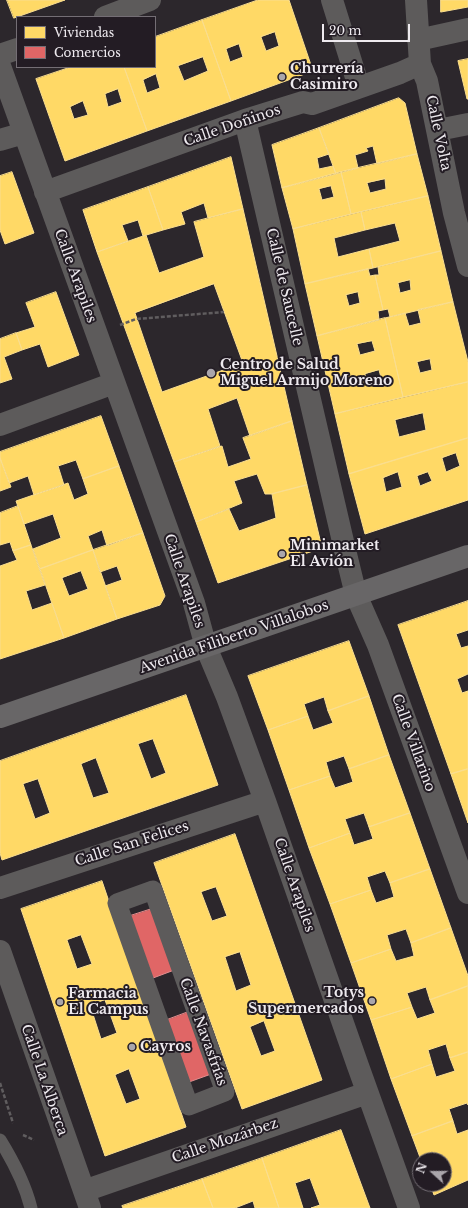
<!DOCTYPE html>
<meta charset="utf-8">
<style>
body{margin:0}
#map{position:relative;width:468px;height:1208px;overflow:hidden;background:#2c272c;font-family:"Libre Baskerville",serif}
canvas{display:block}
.legend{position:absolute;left:16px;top:16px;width:140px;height:52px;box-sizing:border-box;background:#231c24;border:1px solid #746e75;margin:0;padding:5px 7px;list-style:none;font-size:12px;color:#eeeaef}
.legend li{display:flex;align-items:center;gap:8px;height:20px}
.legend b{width:20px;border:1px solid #746e75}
.north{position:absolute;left:412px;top:1152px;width:40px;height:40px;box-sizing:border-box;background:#231c24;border:1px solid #746e75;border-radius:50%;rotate:291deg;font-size:11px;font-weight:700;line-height:16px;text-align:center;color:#eeeaef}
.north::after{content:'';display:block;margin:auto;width:14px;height:18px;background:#aaa6ab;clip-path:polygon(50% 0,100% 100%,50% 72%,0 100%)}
.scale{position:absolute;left:322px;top:24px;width:88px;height:18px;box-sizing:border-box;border:2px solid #eeeaef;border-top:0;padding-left:5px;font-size:12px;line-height:14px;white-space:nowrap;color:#eeeaef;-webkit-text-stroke:3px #231c24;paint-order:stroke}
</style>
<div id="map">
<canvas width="468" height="1208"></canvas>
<ul class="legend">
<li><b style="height:11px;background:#ffd966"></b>Viviendas</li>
<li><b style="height:11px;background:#e06666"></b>Comercios</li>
</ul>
<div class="north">N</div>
<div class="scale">20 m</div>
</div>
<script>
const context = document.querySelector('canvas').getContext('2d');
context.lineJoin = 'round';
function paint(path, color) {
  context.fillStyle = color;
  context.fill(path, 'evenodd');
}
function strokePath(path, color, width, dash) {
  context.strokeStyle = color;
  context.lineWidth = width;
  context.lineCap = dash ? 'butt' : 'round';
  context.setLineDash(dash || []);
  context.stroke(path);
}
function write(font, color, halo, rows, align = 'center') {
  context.font = font + ' "Libre Baskerville",serif';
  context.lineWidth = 4;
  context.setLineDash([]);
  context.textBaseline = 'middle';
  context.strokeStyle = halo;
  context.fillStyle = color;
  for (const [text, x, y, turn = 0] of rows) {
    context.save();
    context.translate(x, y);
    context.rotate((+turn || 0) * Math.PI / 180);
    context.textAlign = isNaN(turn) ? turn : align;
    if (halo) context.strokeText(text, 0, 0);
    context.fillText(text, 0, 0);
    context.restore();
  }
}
const homes = new Path2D(`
 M7 0H65L14 18Z
 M258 0H289L313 71 231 101 202 20ZM275 32 279 46 266 51 261 37ZM239 44 243 57 230 62 226 49Z
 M441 0H468V7L441 12Z
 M202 20 231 101 147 131 124 67H155V37ZM203 57 208 71 184 81 178 66ZM156 74 160 88 147 93 143 80Z
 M468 59V99H467L458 61Z
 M71 67H124L147 131 65 161 36 79ZM118 89 122 102 108 107 105 94ZM83 101 88 115 74 119 70 107Z
 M399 98 405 103 417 154 377 164 373 146 366 148 368 151 355 155 358 168 336 174 319 128Z
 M319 128 329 154 317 158 319 169 333 166 336 174 282 188 272 145Z
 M417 154 428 196 351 214 341 172ZM385 179 386 189 370 193 367 183Z
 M231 157 243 209 208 218 204 203 181 212 185 224 163 230 148 187Z
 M12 172 34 233 5 244 0 230V176Z
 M341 172 351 214 293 229 282 188ZM331 186 334 197 322 200 319 189Z
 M148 187 163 230 143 236 138 220 122 225 128 241 97 252 83 210Z
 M428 196 441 251 373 268 369 249 400 241 395 223 365 230 361 212Z
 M243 209 292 421 250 436 237 398 208 409 220 446 174 462 97 252 146 235 159 273 204 257 194 222ZM214 284 243 363 162 392 135 313Z
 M361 212 365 230 334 238 338 257 369 249 373 268 305 284 293 229Z
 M441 251 453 302 390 317 388 309 383 310 375 275H379L378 267ZM410 280 411 290 400 293 398 283Z
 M368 269 370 276 375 275 383 310 378 311 379 320 317 336 305 284ZM358 292 360 303 349 306 346 295Z
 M56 292 79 355 48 367 40 344 22 350 16 333 35 327 26 303Z
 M453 302 468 362V382L403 397 385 318 405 313 409 326 421 323 418 310ZM430 359 432 370 420 373 417 362Z
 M385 318 403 397 335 414 317 336ZM372 341 375 351 360 355 357 344ZM379 370 382 381 367 385 365 374Z
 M16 333 22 350 4 357 12 379 0 383V339Z
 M468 382V438L349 474 335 414ZM423 413 426 430 399 437 395 420Z
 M101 416 119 466 83 479 76 460 58 466 64 485 34 495 28 476 9 483 0 458V452Z
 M292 421 307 485 272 494H265L257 474 234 481 242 503 196 522 174 462 222 446 228 467 251 459 243 438Z
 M468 438V500L365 534 349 474ZM456 453 460 466 446 472 442 458ZM398 472 402 487 386 492 383 478ZM428 472 432 481 420 486 417 476Z
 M0 458 11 487 0 491Z
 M119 466 143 533 107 546 102 530 88 536 93 550 40 569 33 549 61 538 53 514 24 524 16 501 68 483 74 500 88 494 83 479Z
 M307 485 322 548 218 583 196 522 229 509 239 531 276 518 272 494Z
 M18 506 31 545 13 551 10 542 0 545V513Z
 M143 533 165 596 160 605 117 619 105 586 122 580 117 566 100 572 93 550Z
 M31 545 45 585 26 591 32 610 52 603 64 638 0 659V566L17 560 13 551Z
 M93 550 117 619 64 638 40 569ZM81 571 88 589 69 596 62 578Z
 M468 601V630L456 634 461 648 468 646V674L457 679 462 693 468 691V769L451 774 398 625Z
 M349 641 369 696 328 711 324 697 304 704 308 716 268 730 248 676Z
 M186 695 218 785 2 860 0 853V761ZM153 739 166 773 151 779 138 744ZM96 758 109 793 93 798 81 764ZM38 779 50 813 35 819 23 784Z
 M369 696 389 755 349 769 344 756 326 762 330 776 289 790 268 730 308 716 313 730 333 723 328 711Z
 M389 755 410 813 369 827 364 813 345 819 350 833 309 848 289 790 330 776 335 788 353 782 349 769Z
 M468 769V823L451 774Z
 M410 813 430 869 390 883 385 871 367 877 371 890 330 904 309 848 350 833 354 845 373 839 369 827Z
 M235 834 322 1080 242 1109 154 863ZM216 887 227 916 212 921 201 892ZM240 952 251 985 236 991 225 957ZM264 1021 275 1051 261 1056 250 1027Z
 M430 869 451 928 411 943 406 929 387 935 391 949 351 963 330 904 371 890 376 903 394 897 390 883Z
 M102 881 186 1127 105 1156 21 909ZM81 935 92 964 77 969 67 940ZM105 1000 117 1033 101 1039 90 1005ZM129 1069 140 1099 126 1104 115 1075Z
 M451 928 468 976V986L430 1000 426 987 407 993 412 1007 371 1020 351 963 391 949 396 961 414 956 411 943Z
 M468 986V1052L450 1058 446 1044 428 1050 432 1064 391 1079 371 1020 412 1007 417 1019 435 1013 430 1000Z
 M468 1052V1105L467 1103 449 1109 453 1121 412 1136 391 1079 432 1064 436 1077 455 1071 450 1058Z
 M453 1121 457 1134 468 1130V1180L434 1195 430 1184H444V1160H421L412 1136Z
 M341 1130 370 1208H311L320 1205 310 1178 295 1183 303 1208H279L262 1158Z
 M262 1158 279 1208H255L253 1201 235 1208H213L202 1179Z
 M202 1179 213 1208H123L122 1206Z`);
const shops = new Path2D(`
 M155 908 177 969 153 978 130 916Z
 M191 1011 214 1073 189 1082 167 1020Z`);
const path = new Path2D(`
 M120 325 136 319 224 312
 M0 1083 13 1123
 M23 1135 34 1140`);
const service = new Path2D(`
 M0 1140C13 1161 25 1184 31 1208`);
const pedestrian = new Path2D(`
 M153 890 225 1092 189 1106 117 903Z`);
const minor = new Path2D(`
 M332 0 359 87
 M416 0 420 64 427 81 454 213 468 266
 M105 17 150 0
 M418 40 468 29
 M0 55 17 49
 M0 66 194 603 206 647 227 697 265 801 358 1066 409 1208
 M245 120 345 550 356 595 378 645 468 893
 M438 130 468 124
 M0 140 24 133
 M45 192 245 120 303 102 312 104 400 73 420 64
 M0 425 114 383
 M0 888 265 801
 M0 951 90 1208
 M84 1191 367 1093`);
const secondary = new Path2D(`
 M0 717 468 556`);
const markers = [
 [282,77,4,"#aaa6ab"],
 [211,373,5,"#aaa6ab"],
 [282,554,4,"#aaa6ab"],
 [372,1001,4,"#aaa6ab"],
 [60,1002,4,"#aaa6ab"],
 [132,1047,4,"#aaa6ab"]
];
const poiNames = [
 ["Churrería",290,69],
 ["Casimiro",290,85],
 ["Centro de Salud",220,365],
 ["Miguel Armijo Moreno",220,381],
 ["Minimarket",290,546],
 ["El Avión",290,562],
 ["Totys",364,993,"right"],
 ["Supermercados",364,1009,"right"],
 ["Farmacia",68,994],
 ["El Campus",68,1010],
 ["Cayros",140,1047]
];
const streetNames = [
 ["Calle Doñinos",232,126,-19],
 ["Calle Volta",438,133,78],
 ["Calle Arapiles",75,276,70],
 ["Calle de Saucelle",284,287,77],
 ["Calle Arapiles",184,581,71],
 ["Avenida Filiberto Villalobos",234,637,-19],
 ["Calle Villarino",413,743,70],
 ["Calle San Felices",132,844,-18],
 ["Calle Arapiles",294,885,71],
 ["Calle Navasfrías",203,1032,70],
 ["Calle La Alberca",44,1080,71],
 ["Calle Mozárbez",225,1141,-19]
];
paint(homes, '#ffd966');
strokePath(homes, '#fade8f', 1);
paint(shops, '#e06666');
strokePath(shops, '#e48e8f', 1);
strokePath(path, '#605d5f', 2.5, [4, 2]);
strokePath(service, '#5d5b5b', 13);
strokePath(pedestrian, '#5d5b5b', 19);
strokePath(minor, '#5d5b5b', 22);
strokePath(secondary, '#686667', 22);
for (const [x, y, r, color] of markers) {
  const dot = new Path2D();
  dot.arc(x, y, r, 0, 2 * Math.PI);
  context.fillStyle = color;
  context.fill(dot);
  strokePath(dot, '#231c24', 1.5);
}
write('bold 14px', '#eeeaef', '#231c24', poiNames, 'left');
write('14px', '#eeeaef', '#231c24', streetNames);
</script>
